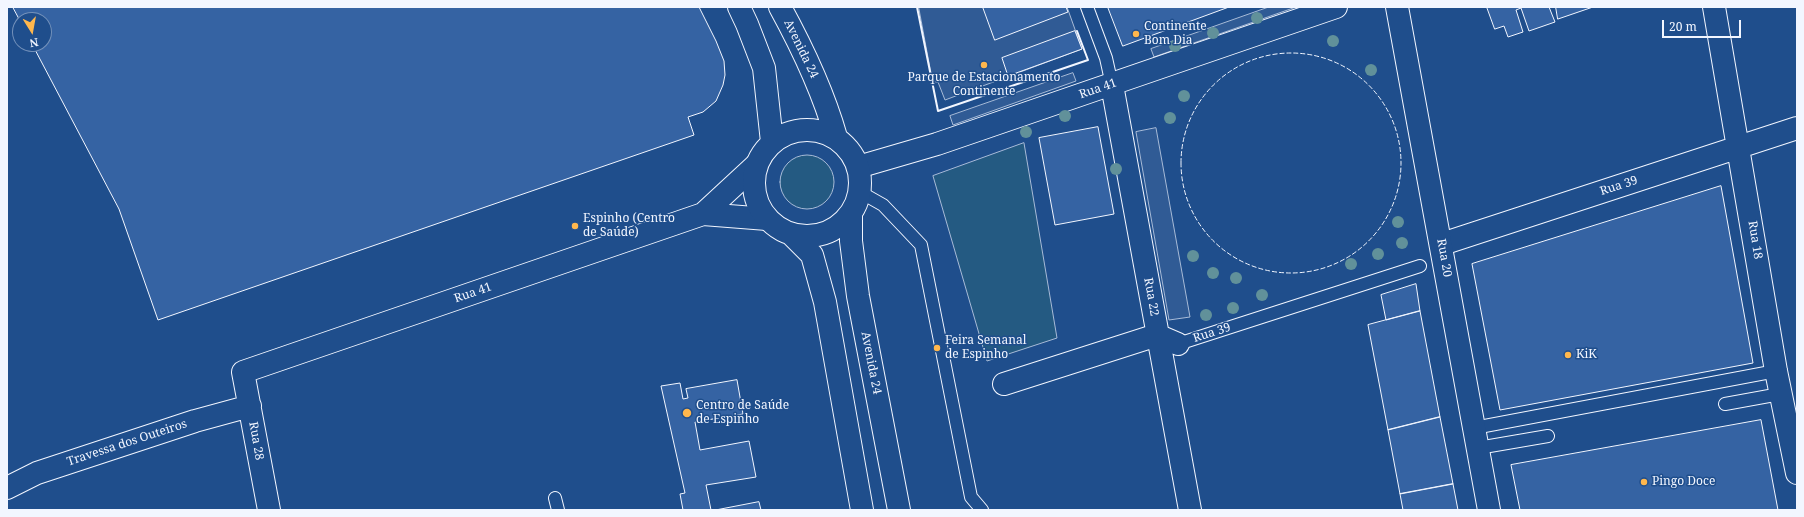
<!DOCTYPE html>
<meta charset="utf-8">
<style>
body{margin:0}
#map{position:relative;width:1804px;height:517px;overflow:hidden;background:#1f4e8c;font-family:"Noto Serif",serif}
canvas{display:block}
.frame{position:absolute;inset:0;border:8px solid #f2f6ff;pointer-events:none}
.north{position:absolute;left:12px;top:12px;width:40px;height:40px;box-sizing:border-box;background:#1f4e8c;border:1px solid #7391ba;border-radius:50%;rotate:169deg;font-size:11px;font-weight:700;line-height:16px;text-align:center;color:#f2f6ff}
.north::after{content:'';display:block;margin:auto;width:14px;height:18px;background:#ffb74d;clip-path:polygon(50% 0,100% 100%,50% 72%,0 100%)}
.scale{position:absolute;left:1662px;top:20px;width:79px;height:18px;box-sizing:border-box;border:2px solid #f2f6ff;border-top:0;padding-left:5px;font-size:12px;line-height:14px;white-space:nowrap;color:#f2f6ff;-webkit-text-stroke:3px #1f4e8c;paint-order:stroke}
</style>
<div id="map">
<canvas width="1804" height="517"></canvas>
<div class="frame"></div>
<div class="north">N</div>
<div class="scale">20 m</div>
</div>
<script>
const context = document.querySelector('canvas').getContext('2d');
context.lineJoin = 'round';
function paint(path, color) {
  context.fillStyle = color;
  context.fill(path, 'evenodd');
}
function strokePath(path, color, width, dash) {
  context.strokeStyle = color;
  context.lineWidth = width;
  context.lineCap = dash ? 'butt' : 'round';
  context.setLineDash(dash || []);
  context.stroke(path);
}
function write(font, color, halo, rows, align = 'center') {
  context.font = font + ' "Noto Serif",serif';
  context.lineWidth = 3;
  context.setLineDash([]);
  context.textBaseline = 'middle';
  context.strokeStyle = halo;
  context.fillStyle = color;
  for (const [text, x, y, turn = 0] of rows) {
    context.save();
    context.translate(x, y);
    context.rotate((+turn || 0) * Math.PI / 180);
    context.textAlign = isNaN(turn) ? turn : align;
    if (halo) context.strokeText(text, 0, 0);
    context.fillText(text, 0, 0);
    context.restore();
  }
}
const green = new Path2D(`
 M1024 143 1057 338 987 361 933 176Z
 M780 182a27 27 0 1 1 54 0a27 27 0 1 1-54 0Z`);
const parking = new Path2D(`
 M919 7H1067L1082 49 945 100 938 82H933Z
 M1269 7H1296L1154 57 1151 49Z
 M1073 73 1076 81 953 125 950 116Z
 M1156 128 1190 317 1169 320 1136 132Z`);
const building = new Path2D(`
 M13 7H699L716 41 724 61 725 75 723 85 716 101 703 112 688 117 694 135 158 320 119 209 32 44H44V20H20Z
 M983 7H1066L1068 12 995 40Z
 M1108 7H1229L1123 46Z
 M1487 7H1549L1555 22 1529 31 1521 8 1516 10 1523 32 1508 37 1504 26 1495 29Z
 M1556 7H1593L1558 19Z
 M1075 31 1082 49 1008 76 1002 58Z
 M1098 127 1114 214 1055 225 1039 138Z
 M1721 186 1753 363 1500 410 1472 264Z
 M1416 284 1420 311 1386 320 1381 295Z
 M1420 311 1440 417 1388 430 1368 325Z
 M737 380 743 414 695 422 700 450 749 441 756 477 706 485 711 510H683L680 494 685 493 661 386 680 383 683 399 688 398 686 389Z
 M1440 417 1453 484 1400 494 1388 430Z
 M1761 420 1778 510H1520L1511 465Z
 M1453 484 1458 510H1403L1400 494Z
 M759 502 761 510H716Z`);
const lane = new Path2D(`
 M1087 7 1106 58 1112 85
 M860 192 883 205 921 245 971 497 982 510
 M1178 344 1420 266
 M1725 404 1780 394
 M1474 428 1776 371
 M1478 448 1548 436
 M555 498 558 510`);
const street = new Path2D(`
 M1714 7 1776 371 1797 473
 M1112 85 1190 510
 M858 167 937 144 1336 7
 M703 214 767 219
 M1442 244 1797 128
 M1004 384 1157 335 1178 344
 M7 488 37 473 195 421 250 406
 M269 510 243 372 703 214 756 165`);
const secondary = new Path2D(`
 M1397 7 1489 510`);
const primary = new Path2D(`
 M739 7 747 24 764 68 772 142
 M780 7C803 49 823 91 836 137
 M754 183a53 53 0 1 1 106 0a53 53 0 1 1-106 0Z
 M851 215V241L858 296 899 510
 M791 234 812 255 825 302 862 510`);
const fence = new Path2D(`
 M1181 163a110 110 0 1 1 220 0a110 110 0 1 1-220 0Z`);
const wall = new Path2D(`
 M917 7 938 111 1088 60 1077 31`);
const trees = [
 [1257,18],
 [1213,33],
 [1333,41],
 [1175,46],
 [1371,70],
 [1184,96],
 [1065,116],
 [1170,118],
 [1026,132],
 [1116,169],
 [1398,222],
 [1402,243],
 [1378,254],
 [1193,256],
 [1351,264],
 [1213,273],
 [1236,278],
 [1262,295],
 [1233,308],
 [1206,315]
];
const markers = [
 [1136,34,4,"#ffb74d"],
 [984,65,4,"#ffb74d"],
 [575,226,4,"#ffb74d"],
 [937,348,4,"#ffb74d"],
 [1568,355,4,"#ffb74d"],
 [687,413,5,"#ffb74d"],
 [1644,482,4,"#ffb74d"]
];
const poiNames = [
 ["Continente",1144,27],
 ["Bom Dia",1144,41],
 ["Parque de Estacionamento",984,78,"center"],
 ["Continente",984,92,"center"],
 ["Espinho (Centro",583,219],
 ["de Saúde)",583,233],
 ["Feira Semanal",945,341],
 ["de Espinho",945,355],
 ["KiK",1576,355],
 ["Centro de Saúde",696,406],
 ["de Espinho",696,420],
 ["Pingo Doce",1652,482]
];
const streetNames = [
 ["Avenida 24",801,49,64],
 ["Rua 41",1098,89,-19],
 ["Rua 39",1619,186,-18],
 ["Rua 18",1755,240,81],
 ["Rua 20",1444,258,80],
 ["Rua 41",473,293,-19],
 ["Rua 22",1151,297,80],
 ["Rua 39",1212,333,-18],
 ["Avenida 24",871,363,79],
 ["Rua 28",256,441,80],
 ["Travessa dos Outeiros",127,443,-18]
];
paint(green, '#245a82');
strokePath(green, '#a8bbd7', 1);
paint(parking, '#305b95');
strokePath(parking, '#a8bbd7', 1);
paint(building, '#3563a3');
strokePath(building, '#f2f6ff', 1);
strokePath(lane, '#f2f6ff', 14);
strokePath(street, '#f2f6ff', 24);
strokePath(secondary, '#f2f6ff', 24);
strokePath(primary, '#f2f6ff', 24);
strokePath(lane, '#1f4e8c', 12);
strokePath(street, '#1f4e8c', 22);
strokePath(secondary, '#1f4e8c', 22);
strokePath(primary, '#1f4e8c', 22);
strokePath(fence, '#f2f6ff', 1, [5, 2]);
strokePath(wall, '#f2f6ff', 2);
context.fillStyle = '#61919a';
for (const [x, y] of trees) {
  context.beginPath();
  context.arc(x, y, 6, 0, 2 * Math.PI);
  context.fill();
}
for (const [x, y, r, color] of markers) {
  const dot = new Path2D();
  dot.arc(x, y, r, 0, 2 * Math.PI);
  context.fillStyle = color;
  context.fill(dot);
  strokePath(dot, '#1f4e8c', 1.5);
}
write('12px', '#f2f6ff', '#1f4e8c', poiNames, 'left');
write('12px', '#f2f6ff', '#1f4e8c', streetNames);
</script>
